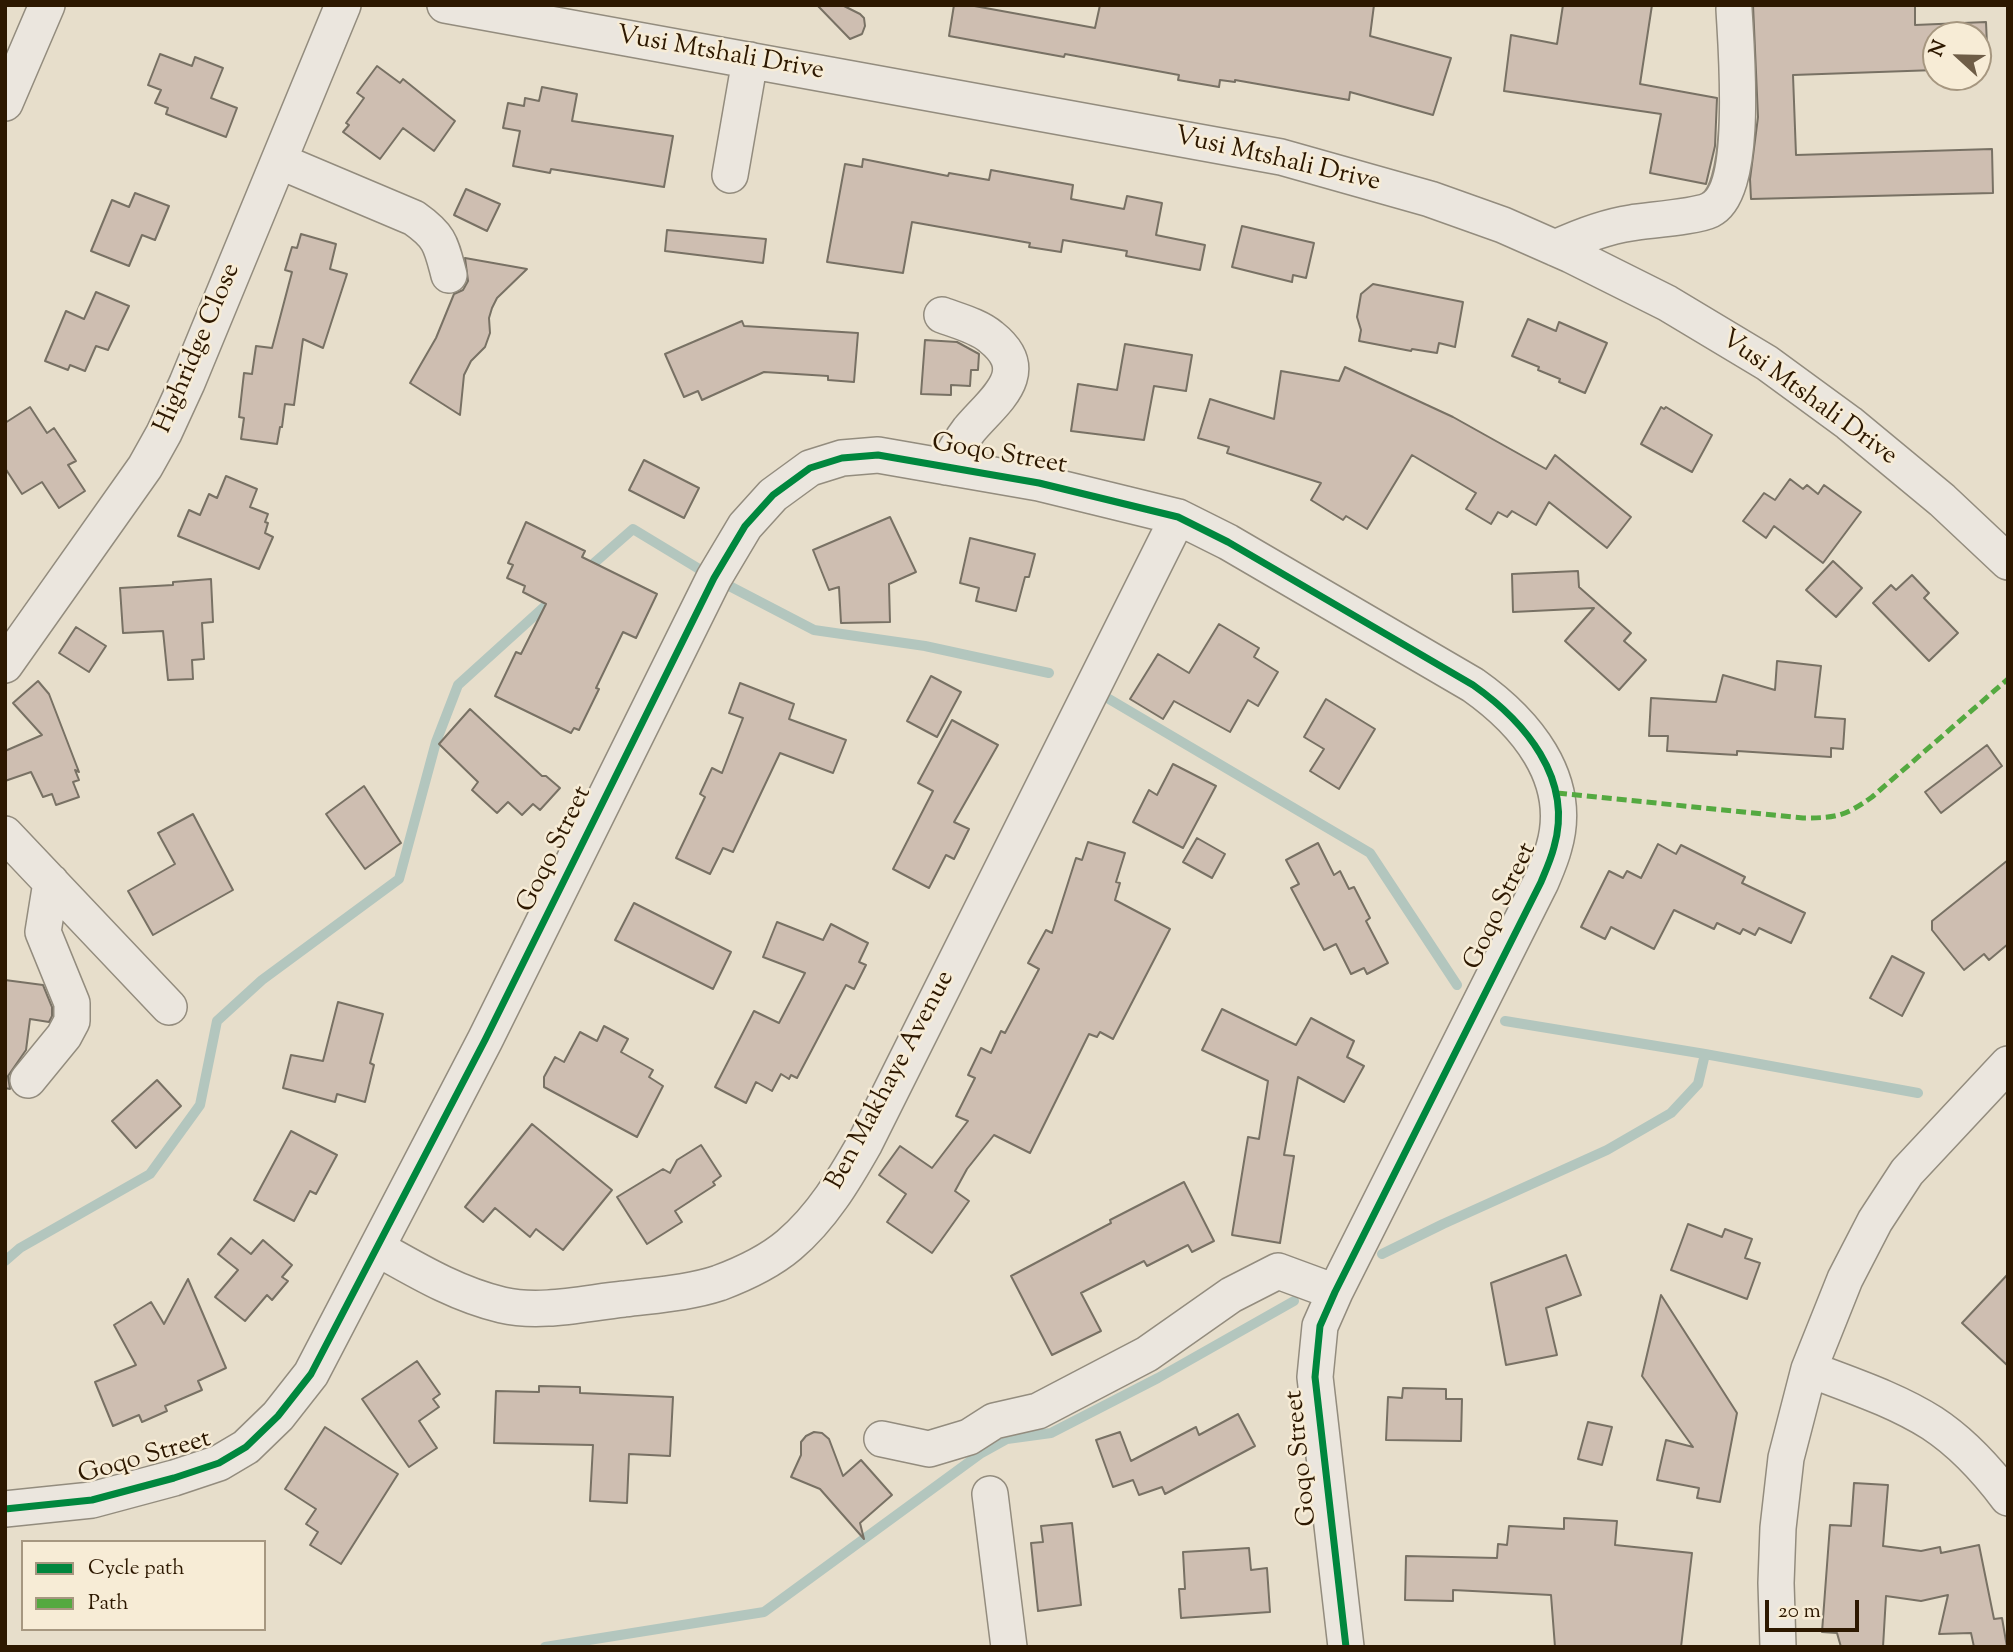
<!DOCTYPE html>
<style>
body{margin:0}
#map{position:relative;width:2013px;height:1652px;overflow:hidden;background:#e7decb;font-family:"Sorts Mill Goudy",serif}
canvas{display:block}
.frame{position:absolute;inset:0;border:7px solid #2d1800;pointer-events:none}
.legend{position:absolute;left:21px;top:1540px;width:245px;height:91px;box-sizing:border-box;background:#f7ecd6;border:2px solid #a69780;margin:0;padding:9px 12px;list-style:none;font-size:21px;color:#2d1800}
.legend li{display:flex;align-items:center;gap:14px;height:35px}
.legend b{width:35px;border:2px solid #a69780}
.north{position:absolute;left:1922px;top:21px;width:70px;height:70px;box-sizing:border-box;background:#f7ecd6;border:2px solid #a69780;border-radius:50%;rotate:292deg;font-size:19px;font-weight:700;line-height:28px;text-align:center;color:#2d1800}
.north::after{content:'';display:block;margin:auto;width:24px;height:32px;background:#6e5d47;clip-path:polygon(50% 0,100% 100%,50% 72%,0 100%)}
.scale{position:absolute;left:1765px;top:1600px;width:94px;height:32px;box-sizing:border-box;border:4px solid #2d1800;border-top:0;padding-left:9px;font-size:21px;line-height:24px;white-space:nowrap;color:#2d1800;-webkit-text-stroke:5px #f7ecd6;paint-order:stroke}
</style>
<div id="map">
<canvas width="2013" height="1652"></canvas>
<div class="frame"></div>
<ul class="legend">
<li><b style="height:9px;background:#00873e"></b>Cycle path</li>
<li><b style="height:9px;background:#54a940"></b>Path</li>
</ul>
<div class="north">N</div>
<div class="scale">20 m</div>
</div>
<script>
const context = document.querySelector('canvas').getContext('2d');
context.lineJoin = 'round';
function strokePath(path, color, width, dash) {
  context.strokeStyle = color;
  context.lineWidth = width;
  context.lineCap = dash ? 'butt' : 'round';
  context.setLineDash(dash || []);
  context.stroke(path);
}
function paint(path, color) {
  context.fillStyle = color;
  context.fill(path, 'evenodd');
}
function write(font, color, halo, rows, align = 'center') {
  context.font = font + ' "Sorts Mill Goudy",serif';
  context.lineWidth = 5;
  context.setLineDash([]);
  context.textBaseline = 'middle';
  context.strokeStyle = halo;
  context.fillStyle = color;
  for (const [text, x, y, turn = 0] of rows) {
    context.save();
    context.translate(x, y);
    context.rotate((+turn || 0) * Math.PI / 180);
    context.textAlign = isNaN(turn) ? turn : align;
    if (halo) context.strokeText(text, 0, 0);
    context.fillText(text, 0, 0);
    context.restore();
  }
}
const stream = new Path2D(`
 M585 571 633 529 714 578 814 630 925 646 1049 673
 M1109 699 1370 853 1457 985
 M1505 1021 1705 1054
 M1382 1254 1443 1224 1607 1150 1671 1113 1698 1084 1705 1054 1918 1093
 M5 1261 20 1248 150 1174 200 1105 217 1021 262 980 399 879 436 742 458 685 553 599
 M545 1647 764 1612 980 1454 1007 1439 1051 1433 1158 1378 1294 1301`);
const building = new Path2D(`
 M817 5H842L860 14 864 18 865 26 862 34 850 39Z
 M954 5H969L1095 28 1100 5H1374L1370 36 1451 58 1433 115 1350 92 1349 100 1235 80V82L1220 80 1219 87 1178 80 1179 75 1065 54 1064 57 949 36Z
 M1563 5H1652L1640 84 1717 98 1715 146 1706 184 1650 173 1661 114 1504 91 1511 35 1557 44Z
 M1753 5H1915V25L1986 22 1988 68H1978V35H1936V70L1793 75 1796 155 1992 149 1993 193 1751 199 1750 179 1758 117Z
 M160 54 192 66 195 57 223 68 211 98 237 108 226 137 166 114 168 108 155 103 161 90 148 85Z
 M377 66 400 83 403 79 455 121 434 151 403 128 380 159 343 132 349 125 346 123 364 98 357 93Z
 M542 87 577 94 572 121 673 136 664 187 551 169 550 173 513 166 520 131 503 128 508 103 524 106 525 98 539 101Z
 M863 159 948 176 949 173 989 180 991 170 1073 185 1071 199 1124 209 1127 196 1162 203 1156 235 1205 245 1200 270 1126 256 1127 251 1063 240 1061 252 1029 247 1030 243 912 222 903 273 827 262 845 164 862 167Z
 M466 189 500 204 487 231 454 215Z
 M135 193 169 206 155 240 142 235 129 266 91 251 112 200 129 207Z
 M1242 226 1314 243 1306 278 1293 275 1292 282 1232 267Z
 M667 230 766 239 763 263 665 251Z
 M301 234 336 244 330 269 347 274 323 348 303 339 294 405 285 404 282 427H280L277 444 241 439 244 418 239 417 244 373 252 374 256 346 272 348 292 272 285 270 292 247 297 248Z
 M465 258 527 269 497 298 492 308 489 318 490 333 485 347 471 361 464 375 460 415 410 383 436 338 454 294 463 290 468 281Z
 M1373 284 1463 302 1455 347 1439 343 1437 353 1412 349 1411 351 1359 341 1361 330 1357 317 1361 294Z
 M96 292 129 306 108 350 96 346 85 371 70 365 68 370 45 361 66 311 84 319Z
 M1528 319 1556 331 1559 322 1607 343 1585 393 1559 382 1560 379 1538 370 1539 367 1512 356Z
 M742 321 744 326 858 333 854 382 828 380V376L764 372 702 400 698 391 684 397 665 354Z
 M925 340 957 342 979 354 978 370H971L970 386 951 385V395L921 394Z
 M1125 344 1192 355 1186 391 1154 386 1144 440 1071 431 1078 384 1117 390Z
 M1345 367 1453 417 1546 469 1555 455 1631 517 1607 548 1549 502 1536 525 1512 511 1507 517 1498 512 1491 524 1466 509 1476 493 1412 455 1367 529 1346 516 1343 520 1311 500 1321 483 1227 453 1229 447 1198 438 1210 399 1274 419 1281 371 1339 381Z
 M30 407 47 433 54 428 76 461 68 465 85 491 59 508 42 482 22 494 5 468V423Z
 M1661 407 1664 409 1666 407 1712 435 1692 472 1641 444Z
 M644 460 699 488 684 518 629 490Z
 M226 476 257 489 250 507 268 514 265 522 268 523 265 533 273 537 259 569 178 536 189 510 200 515 209 494 217 498Z
 M1790 479 1803 489 1807 485 1818 494 1824 485 1861 512 1823 563 1774 526 1766 538 1743 521 1764 493 1775 500Z
 M890 517 916 572 889 584 890 622 841 623 839 587 829 590 813 550Z
 M526 522 585 551 582 557 657 594 636 638 623 632 596 688 599 689 579 730 574 728 571 733 495 696 516 652 521 654 546 604 523 592 525 586 507 578 513 565 508 563Z
 M970 538 1035 554 1029 577H1025L1016 611 976 601 979 588 960 583Z
 M1833 561 1862 588 1836 617 1806 590Z
 M1578 571 1579 587 1631 633 1624 641 1646 660 1619 690 1565 641 1594 608 1513 612 1512 574Z
 M1912 575 1929 593 1924 598 1958 633 1929 661 1873 603 1891 585 1896 590Z
 M211 579 213 622 202 623 204 659 192 660 193 679 168 680 163 631 123 633 120 588 173 585V582Z
 M1219 624 1259 648 1254 657 1278 672 1258 706 1248 700 1230 732 1174 701 1163 719 1130 699 1158 654 1189 673Z
 M76 627 106 646 89 672 59 653Z
 M1777 661 1821 666 1815 717 1845 719 1843 749 1831 748V757L1737 751V755L1667 751 1668 736H1649L1651 698 1716 702 1723 675 1775 690Z
 M931 676 961 692 937 737 907 721Z
 M38 681 49 694 79 772 75 770 79 780 73 782 79 797 56 805 52 794 43 797 31 772 5 781V751L42 735 13 703Z
 M740 683 794 704 789 719 846 740 833 773 780 753 733 852 723 848 710 874 676 858 705 797 700 794 712 768 722 773 743 718 729 713Z
 M1326 699 1375 729 1339 789 1310 771 1324 749 1304 737Z
 M470 709 542 776H546L560 788 540 810 533 804 522 815 508 802 497 813 472 790 478 782 439 744Z
 M952 720 998 745 954 822 969 829 954 859 946 855 929 888 893 869 933 791 918 783Z
 M1987 745 2002 766 1941 813 1925 792Z
 M1173 764 1216 786 1183 848 1133 822 1149 790 1157 795Z
 M364 786 401 843 365 869 326 814Z
 M193 814 233 890 153 935 128 891 175 864 158 833Z
 M1197 838 1225 854 1212 878 1183 862Z
 M1088 842 1125 853 1116 882 1120 883 1115 900 1170 929 1113 1039 1100 1032 1097 1037 1089 1034 1030 1153 994 1135 967 1169 955 1191 969 1201 932 1253 887 1222 906 1194 879 1175 900 1146 932 1168 968 1121 956 1116 975 1078 968 1075 981 1048 991 1053 1001 1031 1005 1033 1039 969 1028 963 1046 930 1052 933 1076 858 1082 860Z
 M1318 843 1334 875 1340 871 1349 889 1354 887 1370 918 1366 921 1388 963 1367 974 1364 968 1351 974 1336 944 1324 950 1291 888 1299 884 1286 860Z
 M1658 844 1676 854 1681 845 1745 877 1742 883 1805 913 1791 943 1759 928 1755 935 1743 929 1740 934 1717 923 1714 929 1674 910 1654 949 1611 927 1605 939 1581 927 1609 871 1623 878 1627 871 1641 878Z
 M2008 860V944L1989 960 1984 954 1964 970 1932 930V921Z
 M634 903 731 952 713 989 615 940Z
 M777 922 823 940 831 924 868 943 859 962 866 965 854 989 846 985 797 1078 791 1075 789 1079 781 1074 772 1091 756 1082 746 1103 715 1087 754 1011 779 1023 805 973 763 957Z
 M1892 956 1924 973 1902 1016 1870 998Z
 M5 980 43 985 52 1007V1016L49 1022 30 1019 26 1050 8 1076 10 1089 5 1088Z
 M338 1002 383 1014 370 1063 374 1065 365 1102 337 1094 335 1102 283 1088 291 1055 323 1061Z
 M1222 1009 1296 1045 1311 1018 1354 1041 1347 1057 1364 1066 1344 1102 1298 1077 1284 1155 1294 1156 1280 1243 1232 1235 1248 1137 1259 1139 1268 1081 1202 1050Z
 M604 1026 628 1039 621 1052 653 1070 649 1077 663 1086 637 1137 544 1087V1077L555 1057 564 1062 580 1032 597 1041Z
 M157 1080 181 1106 136 1148 112 1121Z
 M532 1124 612 1190 563 1250 536 1229 530 1237 495 1208 483 1222 465 1207Z
 M291 1131 337 1155 316 1194 310 1191 294 1221 254 1200Z
 M701 1145 721 1176 713 1182 715 1185 675 1211 682 1222 647 1244 617 1197 663 1169 670 1173 677 1160Z
 M1184 1182 1214 1241 1192 1252 1188 1245 1147 1266 1144 1261 1081 1293 1101 1331 1052 1355 1011 1276 1111 1223 1110 1220Z
 M1688 1224 1722 1237 1725 1229 1752 1239 1745 1258 1760 1263 1747 1299 1671 1270Z
 M231 1238 251 1254 263 1240 292 1265 282 1277 288 1281 272 1300 267 1295 245 1321 215 1297 238 1270 218 1254Z
 M1566 1255 1581 1295 1546 1308 1557 1355 1506 1365 1491 1283Z
 M2008 1274V1366L1962 1323Z
 M188 1279 226 1368 198 1381 202 1390 165 1406 167 1411 142 1422 139 1415 113 1426 95 1382 136 1365 114 1325 151 1302 164 1324Z
 M1661 1295 1737 1413 1720 1502 1697 1498 1699 1488 1657 1480 1666 1440 1693 1447 1642 1376Z
 M417 1361 440 1394 433 1399 439 1407 419 1421 437 1448 409 1467 362 1399Z
 M539 1386 580 1387V1393L673 1397 670 1456 629 1454 627 1503 590 1501 593 1445 494 1443 496 1391 539 1392Z
 M1403 1388 1446 1389V1399H1462L1461 1441 1386 1440 1388 1397 1402 1398Z
 M1238 1414 1255 1446 1165 1494 1162 1487 1139 1495 1133 1480 1113 1487 1096 1440 1120 1432 1131 1461 1196 1427 1199 1435Z
 M1588 1422 1612 1427 1602 1465 1578 1459Z
 M325 1427 398 1474 341 1564 310 1545 318 1532 306 1524 316 1509 285 1489Z
 M814 1432 822 1433 829 1439 843 1476 861 1460 892 1495 860 1523 864 1539 820 1489 791 1477 801 1455V1442L806 1436Z
 M1854 1483 1888 1485 1883 1546 1921 1551 1940 1547 1941 1553 1979 1545 1994 1619 2002 1618 2007 1647H1974L1971 1633 1939 1634 1948 1595 1921 1601 1886 1596 1883 1647H1841L1837 1633 1822 1632 1830 1525 1851 1526Z
 M1564 1518 1617 1521 1615 1545 1692 1553 1681 1647H1555L1551 1595 1453 1590V1601L1405 1600 1406 1556 1497 1558 1498 1544 1507 1545 1509 1526 1564 1529Z
 M1072 1523 1081 1605 1038 1611 1031 1543 1043 1542 1041 1526Z
 M1249 1548 1251 1570 1267 1568 1270 1612 1181 1618 1179 1589H1185L1183 1552Z`);
const minor = new Path2D(`
 M445 5 1281 157 1430 199 1503 225 1571 255 1667 303 1767 363 1849 423 1942 500 2008 562
 M5 103 47 5
 M279 161 414 218C441 237 441 245 449 275
 M730 175 750 60
 M1555 248C1579 237 1604 227 1631 223 1649 220 1696 217 1710 210 1749 191 1736 49 1734 9
 M942 315C958 321 978 326 991 337 1036 373 993 401 969 430 960 442 953 454 946 467
 M5 665 145 467 164 433 187 383 343 5
 M5 834 169 1007
 M28 1080 64 1036 72 1021V1003L43 932 51 882
 M377 1248C418 1271 456 1294 502 1305 541 1314 585 1303 624 1299 655 1295 689 1293 719 1283 743 1274 769 1262 789 1245 822 1217 844 1180 865 1143L1178 517
 M1809 1369C1850 1385 1894 1399 1932 1423 1961 1442 1987 1470 2008 1498
 M882 1439 929 1449 969 1437 994 1421 1038 1411 1147 1354 1231 1295 1278 1271 1335 1292
 M990 1494 1009 1647
 M5 1509 92 1500 174 1478 219 1463 246 1447 278 1416 311 1374 485 1040 714 578 745 526 773 495 810 468 842 458 878 455 1039 483 1178 517 1228 542 1473 685C1524 721 1574 778 1554 847 1551 859 1546 870 1541 882L1335 1292 1320 1326 1315 1377 1346 1647
 M1778 1647 1776 1583 1778 1528 1786 1458 1809 1369 1845 1279 1875 1221 1907 1172 2008 1064`);
const quiet = new Path2D(`
 M1557 793 1803 818C1837 818 1845 816 1872 797L2008 679`);
const cycleway = new Path2D(`
 M5 1509 92 1500 174 1478 219 1463 246 1447 278 1416 311 1374 485 1040 714 578 745 526 773 495 810 468 842 458 878 455 1039 483 1178 517 1228 542 1473 685C1524 721 1574 778 1554 847 1551 859 1546 870 1541 882L1335 1292 1320 1326 1315 1377 1346 1647`);
const streetNames = [
 ["Vusi Mtshali Drive",720,55,10],
 ["Vusi Mtshali Drive",1277,161,13],
 ["Highridge Close",199,349,-67],
 ["Vusi Mtshali Drive",1808,399,36],
 ["Goqo Street",999,456,10],
 ["Goqo Street",556,850,-64],
 ["Goqo Street",1502,907,-65],
 ["Ben Makhaye Avenue",892,1081,-62],
 ["Goqo Street",1303,1458,-96],
 ["Goqo Street",145,1459,-16]
];
strokePath(stream, '#b3c6be', 10);
paint(building, '#cebeb1');
strokePath(building, '#787164', 2);
strokePath(minor, '#938c7e', 38);
strokePath(minor, '#ebe6de', 35);
strokePath(quiet, '#54a940', 5, [10, 5]);
strokePath(cycleway, '#00873e', 7);
write('26px', '#2d1800', '#f7ecd6', streetNames);
</script>
